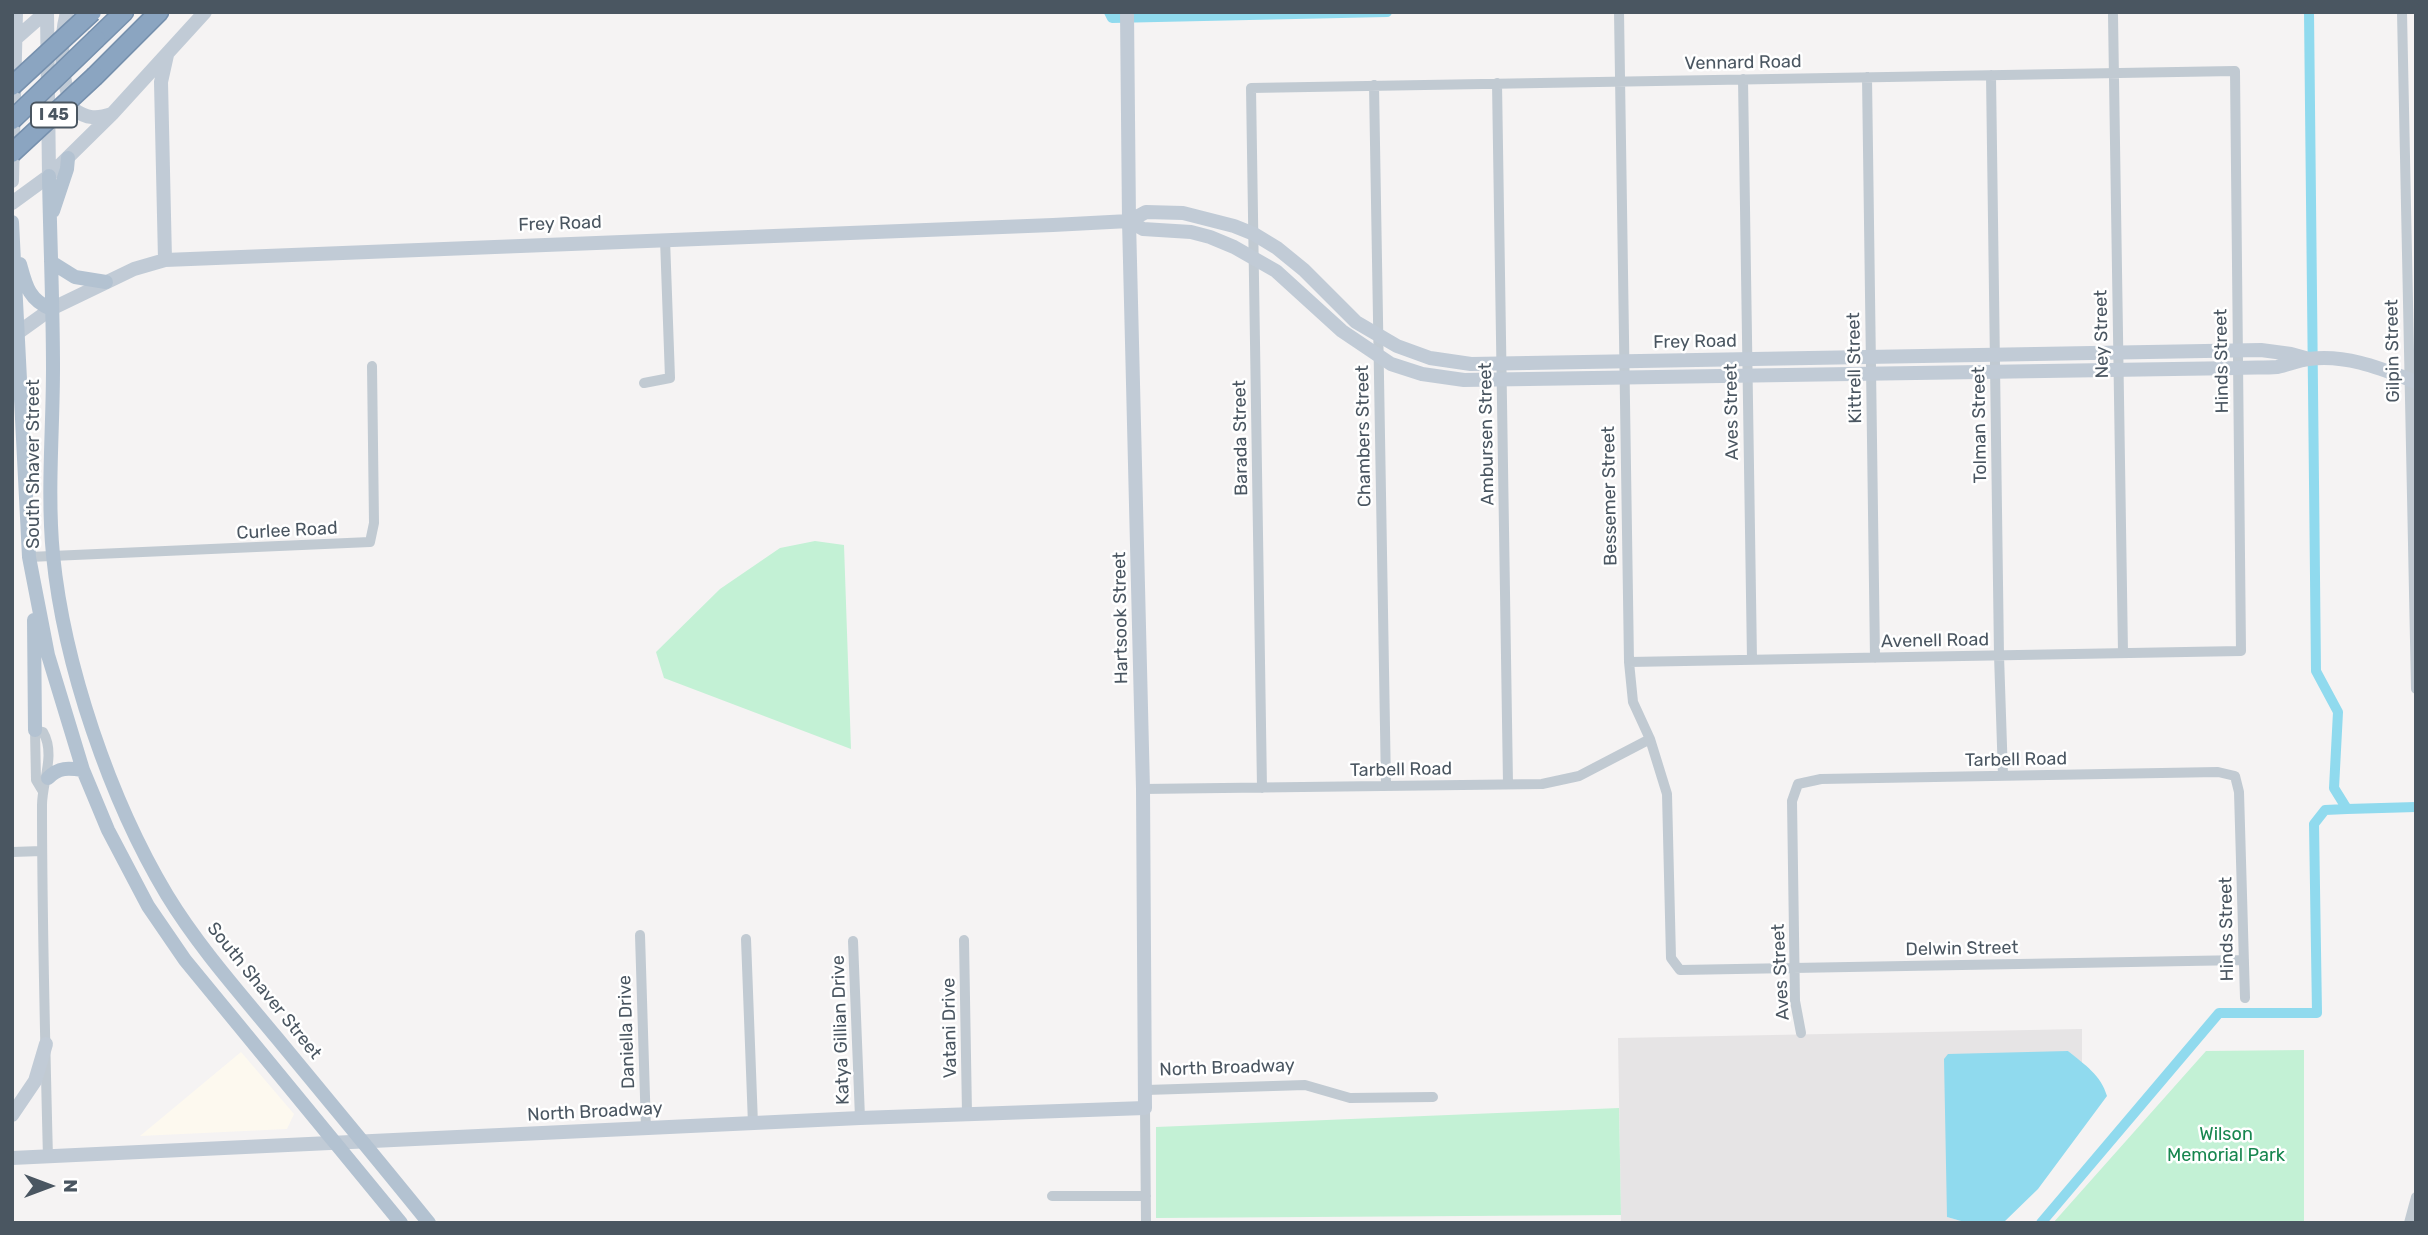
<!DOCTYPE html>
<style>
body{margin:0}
#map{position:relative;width:2428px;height:1235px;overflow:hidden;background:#f5f3f3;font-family:Rubik,sans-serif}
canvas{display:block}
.frame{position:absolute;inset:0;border:14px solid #4a5661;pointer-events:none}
.north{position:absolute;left:14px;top:1151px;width:70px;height:70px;-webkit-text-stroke:5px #fff;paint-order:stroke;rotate:90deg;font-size:19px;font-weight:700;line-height:28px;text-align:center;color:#4a5661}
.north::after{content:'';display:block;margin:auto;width:24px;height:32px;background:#4a5661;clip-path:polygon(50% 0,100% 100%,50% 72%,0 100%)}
</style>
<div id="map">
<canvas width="2428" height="1235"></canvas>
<div class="frame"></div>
<div class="north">N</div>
</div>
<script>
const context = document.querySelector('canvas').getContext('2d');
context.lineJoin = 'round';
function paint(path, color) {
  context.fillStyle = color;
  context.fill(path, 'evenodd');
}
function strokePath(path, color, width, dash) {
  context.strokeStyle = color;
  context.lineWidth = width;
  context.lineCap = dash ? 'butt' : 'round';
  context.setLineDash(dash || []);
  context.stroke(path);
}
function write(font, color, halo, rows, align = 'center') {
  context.font = font + ' Rubik,sans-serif';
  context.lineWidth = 5;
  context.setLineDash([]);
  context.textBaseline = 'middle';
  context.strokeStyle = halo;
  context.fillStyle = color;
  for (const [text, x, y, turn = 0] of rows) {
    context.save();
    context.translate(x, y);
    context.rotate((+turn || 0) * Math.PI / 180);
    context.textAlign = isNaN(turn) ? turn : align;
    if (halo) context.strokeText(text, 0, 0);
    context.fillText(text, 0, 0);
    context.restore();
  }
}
const commercial = new Path2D(`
 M241 1052 294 1114 287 1129 140 1136Z`);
const education = new Path2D(`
 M2082 1029V1063L2068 1051 1947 1217 1968 1223H1621L1618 1038Z`);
const green = new Path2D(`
 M815 541 844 545 851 749 664 678 656 652 720 589 780 548Z
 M2304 1050V1223H2053L2206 1051Z
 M1619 1108 1621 1215 1156 1218V1127Z`);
const water = new Path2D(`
 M2068 1051C2085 1065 2101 1075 2107 1096L2038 1189 2003 1223H1968L1947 1217 1944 1059 1948 1054Z`);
const canal = new Path2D(`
 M1109 12 1112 18 1387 12
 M2309 12 2316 671 2338 712 2334 788 2347 809 2416 807
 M2041 1223 2219 1013H2317L2314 824 2325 810 2347 809`);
const street = new Path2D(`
 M1619 12 1629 662 1633 702 1650 739 1667 794 1671 958 1680 970 2244 960
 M2402 12 2416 689
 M2113 15 2123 653
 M1991 75 1999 655 2003 776
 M1867 77 1875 658
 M1743 79 1752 660
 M1497 83 1508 784
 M1374 85 1386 786
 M644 383 670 378 665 239
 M29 557 370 542 374 523 372 366
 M1262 788 1251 88 2235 71 2241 651 1629 662
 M1143 789 1542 784 1579 776 1650 739
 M42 790 36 780 35 730 43 732C56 754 42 782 42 805 42 923 45 1040 48 1158
 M12 852 42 851
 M640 935 646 1129
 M746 939 753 1124
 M964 940 967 1114
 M853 941 860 1118
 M1801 1033 1795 1001 1792 801 1798 784 1821 779 2218 772 2235 776 2239 792 2245 998
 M1146 1090 1305 1085 1350 1098 1433 1097
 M1145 1108 1146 1223
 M1052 1196H1146
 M2409 1223 2416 1197`);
const secondary = new Path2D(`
 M47 12 49 176
 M67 12C59 43 61 81 73 109 87 119 97 119 112 114
 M13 41 46 12
 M12 181 16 12
 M12 203 49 176 112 114 205 12
 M1129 221 1143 229 1191 232 1210 237 1234 247 1276 271 1342 331 1391 364 1422 374 1464 380 2238 368C2251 367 2264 368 2277 367 2288 365 2298 360 2309 359 2347 354 2382 369 2416 382
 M165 260 161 82 167 55
 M12 337 51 309 134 269 165 260 1053 225 1129 221 1146 212 1183 213 1234 226 1254 234 1277 248 1304 270 1356 322 1397 346 1430 358 1471 364 2261 350 2291 354 2309 359
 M12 1115 35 1081 46 1044
 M12 1158 860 1118 1145 1108 1143 789 1129 221 1127 12`);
const primary = new Path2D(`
 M49 176C50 240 53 304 53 368 53 431 47 492 53 555 64 665 110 800 167 895 198 946 239 992 277 1038 328 1100 379 1161 429 1223
 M53 211 67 169 68 158
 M12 222 29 557 48 655 83 770 108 830 148 906 185 960 401 1223
 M51 262 75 277 106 282
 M20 264C26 286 29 300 51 309
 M34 620 35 730
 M48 778C59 767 68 768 83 770`);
const highway = new Path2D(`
 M96 39 124 12
 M95 76 159 12`);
const highwayBridge = new Path2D(`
 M12 86 92 12
 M12 120 96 39
 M12 153 95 76`);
const shields = [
 [54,115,46]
];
const shieldNames = [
 ["I 45",54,115]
];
const streetNames = [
 ["Vennard Road",1743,63,-1],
 ["Frey Road",560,224,-2],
 ["Ney Street",2102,334,-91],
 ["Frey Road",1695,342,-1],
 ["Gilpin Street",2393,351,-91],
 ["Hinds Street",2222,361,-91],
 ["Kittrell Street",1855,368,-91],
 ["Aves Street",1732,412,-91],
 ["Tolman Street",1980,425,-91],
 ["Ambursen Street",1487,434,-91],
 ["Chambers Street",1364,436,-91],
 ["Barada Street",1241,438,-91],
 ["South Shaver Street",34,464,-90],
 ["Bessemer Street",1610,496,-91],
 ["Curlee Road",287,531,-3],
 ["Hartsook Street",1121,618,-91],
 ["Avenell Road",1935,641,-1],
 ["Tarbell Road",2016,760,-1],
 ["Tarbell Road",1401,770,-1],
 ["Hinds Street",2227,929,-91],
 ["Delwin Street",1962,949,-1],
 ["Aves Street",1781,972,-93],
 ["South Shaver Street",264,991,51],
 ["Vatani Drive",950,1028,-91],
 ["Katya Gillian Drive",841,1030,-92],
 ["Daniella Drive",627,1032,-92],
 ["North Broadway",1227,1068,-2],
 ["North Broadway",595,1112,-3]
];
const parkNames = [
 ["Wilson",2226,1135],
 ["Memorial Park",2226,1156]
];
paint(commercial, '#fdf9ef');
paint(education, '#e6e4e5');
paint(green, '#c3f1d5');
paint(water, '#90daee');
strokePath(canal, '#90daee', 10);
strokePath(highway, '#7690ad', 21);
strokePath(street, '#c1cad2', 10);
strokePath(secondary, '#c1cbd6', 14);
strokePath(primary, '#b3c2d1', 14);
strokePath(highway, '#8ba5c1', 18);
strokePath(highwayBridge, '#7690ad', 21, []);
strokePath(highwayBridge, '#8ba5c1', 18);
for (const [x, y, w] of shields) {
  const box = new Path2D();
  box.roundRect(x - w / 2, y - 12.5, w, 25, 5);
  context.fillStyle = '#fff';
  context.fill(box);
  strokePath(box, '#4a5661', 2);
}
write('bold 16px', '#4a5661', null, shieldNames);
write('18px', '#4a5661', '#fff', streetNames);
write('18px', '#17864f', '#fff', parkNames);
</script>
